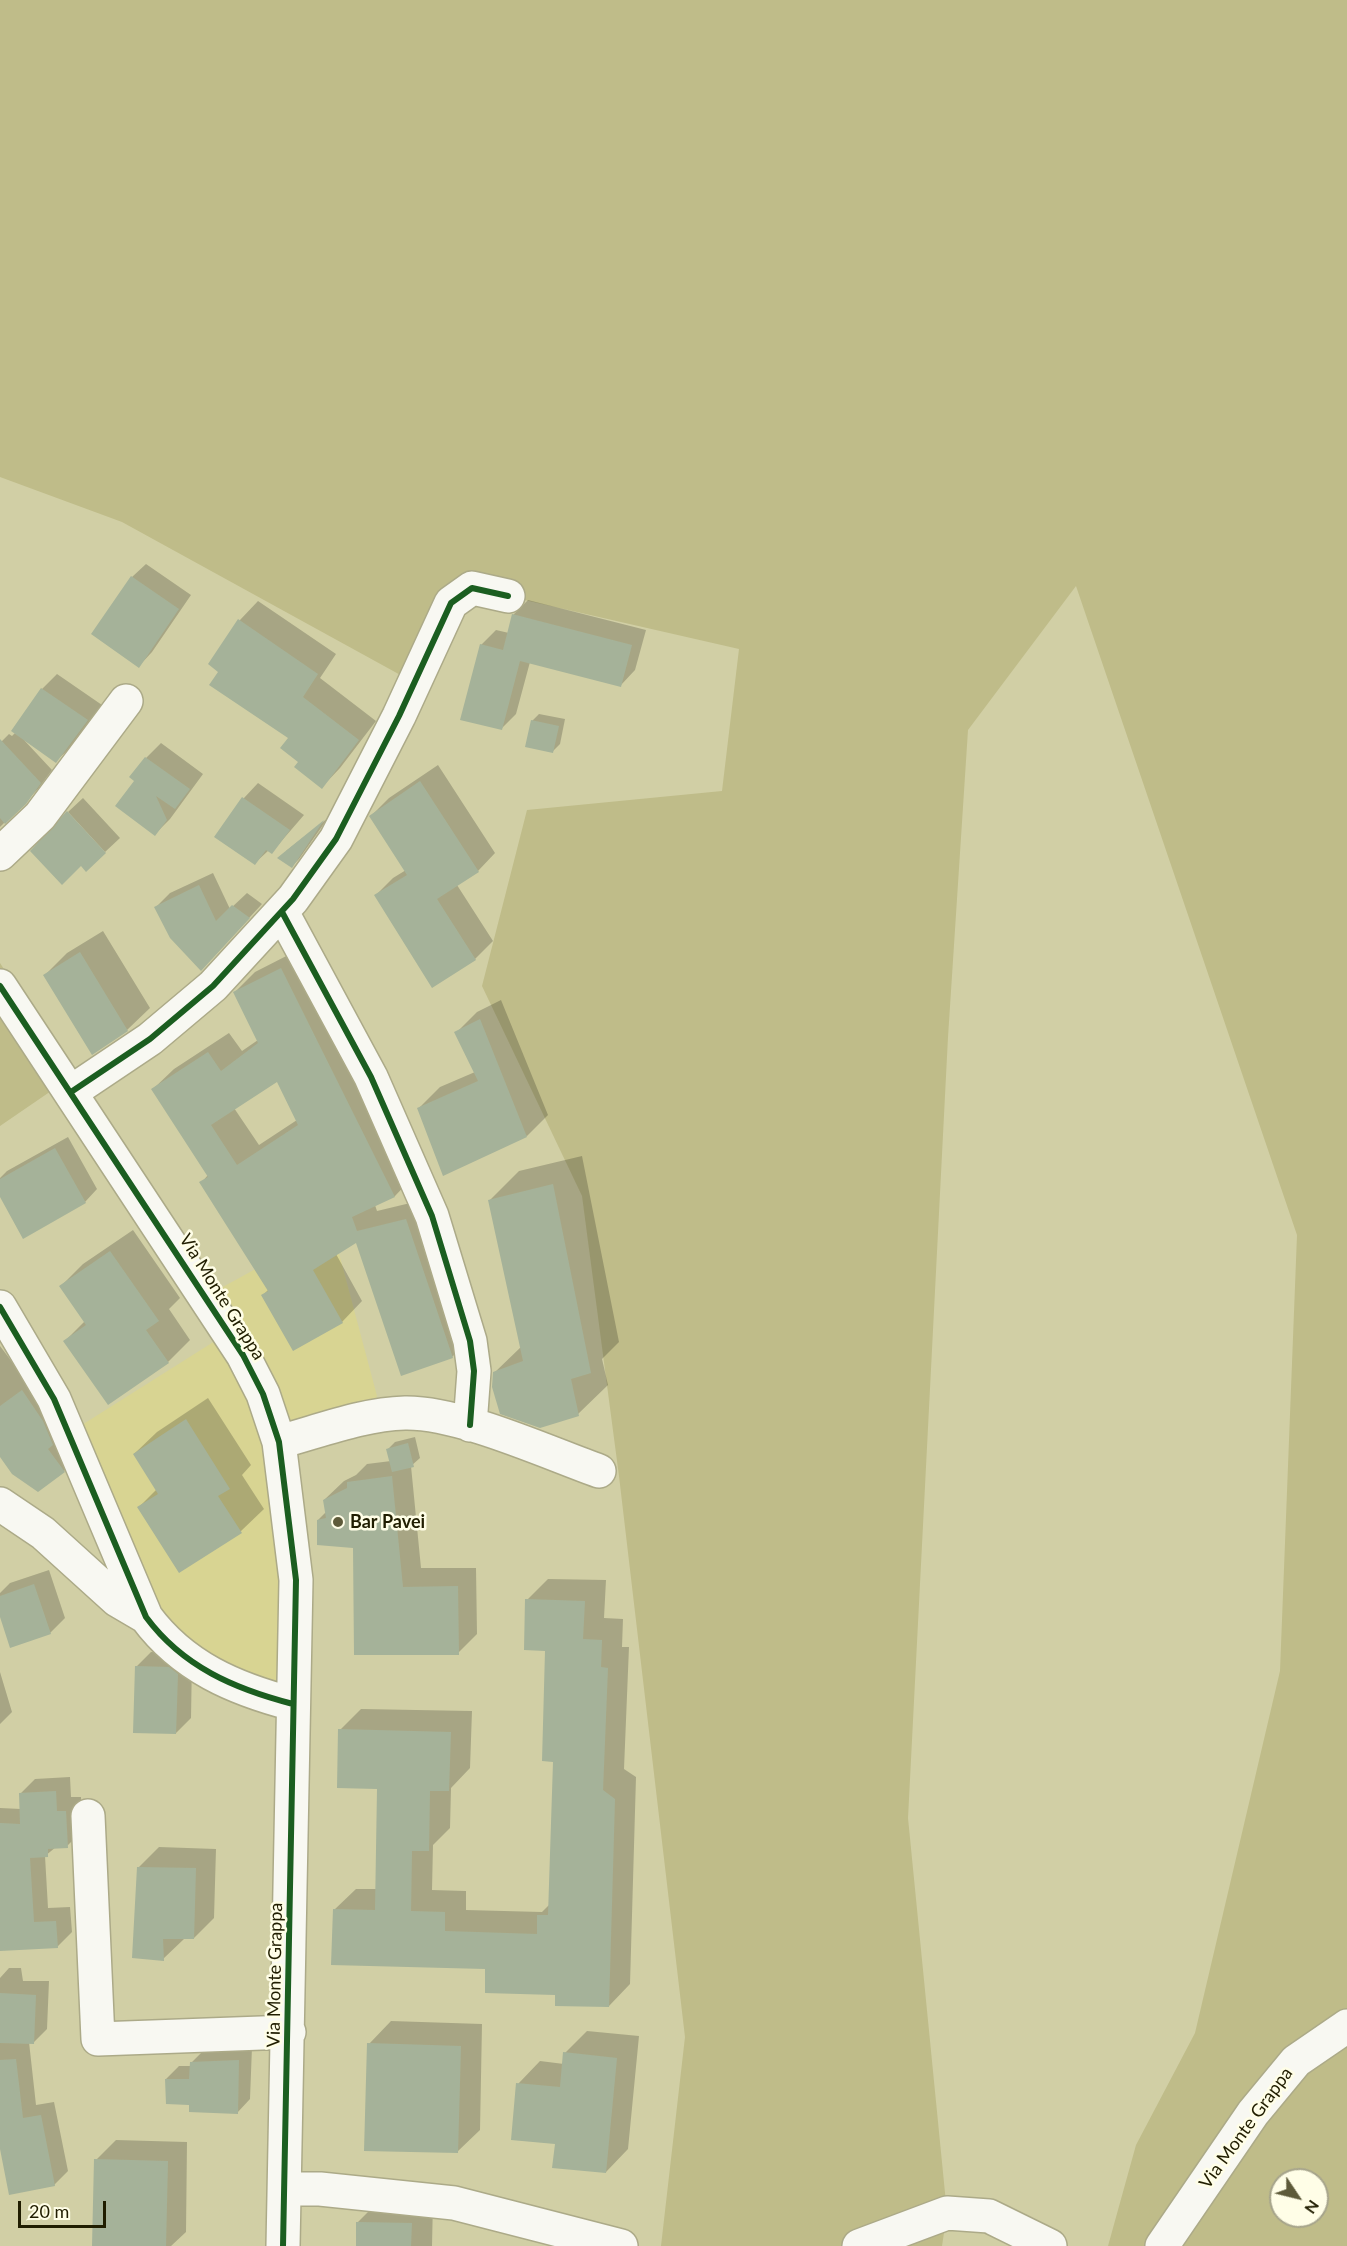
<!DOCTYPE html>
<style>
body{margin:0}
#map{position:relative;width:1347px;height:2246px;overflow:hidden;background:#d1cfa5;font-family:Lato,sans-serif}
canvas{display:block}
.north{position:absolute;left:1269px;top:2168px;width:60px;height:60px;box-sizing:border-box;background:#fffee7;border:2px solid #a6a48b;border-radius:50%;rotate:125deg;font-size:16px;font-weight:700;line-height:24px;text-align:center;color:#201d00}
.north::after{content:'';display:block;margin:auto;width:21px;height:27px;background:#5e5b3a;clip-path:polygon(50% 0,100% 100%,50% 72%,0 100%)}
.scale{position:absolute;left:18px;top:2201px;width:88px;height:27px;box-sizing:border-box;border:3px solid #201d00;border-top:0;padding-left:8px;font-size:18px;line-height:21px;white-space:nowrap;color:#201d00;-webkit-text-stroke:4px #fffee7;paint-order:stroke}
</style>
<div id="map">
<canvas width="1347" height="2246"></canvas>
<div class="north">N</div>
<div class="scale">20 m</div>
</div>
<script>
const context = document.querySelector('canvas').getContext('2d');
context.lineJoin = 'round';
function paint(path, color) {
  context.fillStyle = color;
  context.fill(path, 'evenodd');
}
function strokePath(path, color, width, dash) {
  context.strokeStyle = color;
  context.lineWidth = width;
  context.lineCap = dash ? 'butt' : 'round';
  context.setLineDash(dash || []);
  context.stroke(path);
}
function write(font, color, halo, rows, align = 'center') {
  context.font = font + ' Lato,sans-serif';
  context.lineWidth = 5;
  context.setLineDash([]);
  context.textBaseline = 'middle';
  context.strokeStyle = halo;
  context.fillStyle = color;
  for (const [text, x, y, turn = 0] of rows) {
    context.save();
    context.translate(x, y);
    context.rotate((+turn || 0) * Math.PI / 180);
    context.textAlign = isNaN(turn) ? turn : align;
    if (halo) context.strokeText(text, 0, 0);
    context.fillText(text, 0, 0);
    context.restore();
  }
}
const built = new Path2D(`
 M332 1227 377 1396 361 1425 286 1446 300 1717 171 1656 66 1435 234 1329 210 1294Z`);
const green = new Path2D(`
 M0 0H1347V2246H1108L1136 2145 1195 2033 1280 1671 1297 1235 1076 586 968 730 948 1037 908 1818 947 2213 942 2246H661L685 2037 619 1476 582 1196 482 986 527 810 722 791 739 649 472 588 415 683 122 522 0 477ZM1281 2180H1317V2216H1281Z
 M0 963 73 1076 0 1126Z`);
const shadow = new Path2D(`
 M146 564 191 595 152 652 139 666 93 633 132 577Z
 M528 600 646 630 635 670 621 685 530 662 516 714 501 729 481 645 496 630 509 633 513 615Z
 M258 601 336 654 320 678 376 721 340 768 322 787 300 762 290 738 210 664 240 620Z
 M57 674 102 705 71 747 56 761 24 740 52 770 38 789 0 827V743L9 734 12 736 16 732 42 689Z
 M539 714 565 719 560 744 553 751 532 721Z
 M161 743 203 774 170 819 155 834 136 781 146 758Z
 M438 765 495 853 478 871 457 885 493 941 475 959 375 896 393 878 406 870 371 816 389 798Z
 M258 783 304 815 272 852 269 850 255 863 216 837 244 798Z
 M83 798 120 838 105 852 68 812Z
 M328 818 299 859 292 866 286 851Z
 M213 873 230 909 247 893 262 904 214 956 156 907 170 893Z
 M103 931 150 1008 127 1030 93 1053 45 975 67 953Z
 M302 948 415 1175 395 1196 375 1205 377 1211 427 1199 473 1336 452 1357 357 1241 336 1254 362 1301 342 1322 263 1295 269 1289 201 1183 208 1175 153 1089 174 1069 229 1033 242 1051 258 1040 235 992 255 972ZM278 1080 297 1120 259 1145 234 1108Z
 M501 1000 548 1115 527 1136 419 1108 440 1087 475 1072 456 1033 477 1012Z
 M68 1137 97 1189 85 1202 0 1194V1178L7 1171Z
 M582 1156 619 1342 602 1359 608 1385 578 1414 494 1373 522 1346 490 1200 519 1171Z
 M133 1230 180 1298 169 1309 190 1340 168 1362 65 1341 85 1321 61 1286 83 1264Z
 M0 1346 81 1453 64 1471 0 1454Z
 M208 1398 251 1465 242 1475 264 1509 241 1531 180 1571 139 1507 157 1489 134 1454 157 1432Z
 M415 1437 420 1458 411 1466 421 1568H476L477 1634 458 1653 355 1546 318 1520 326 1512 324 1500 344 1481 356 1475 367 1464 391 1461 388 1449 395 1442Z
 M49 1570 65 1618 50 1633 0 1612V1593L10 1583Z
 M548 1579 606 1580 604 1618 623 1619 622 1647H629L624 1769 636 1777 630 1984 609 2006 557 1993 334 1910 356 1889H377L379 1788 340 1730 361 1709 472 1711 470 1768 451 1788 450 1828 433 1845 432 1890 466 1891V1910L542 1912 550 1904 554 1760 547 1649 527 1600Z
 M151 1652 184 1653 192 1659 191 1718 176 1733 136 1667Z
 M0 1672 12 1712 0 1724Z
 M70 1777 71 1797H81L82 1831 67 1846 56 1847 45 1856 48 1908 70 1907 72 1932 57 1947 0 1949V1808L21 1809 20 1794 35 1779Z
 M159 1847 216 1849 214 1918 194 1938 184 1939 163 1959 138 1868Z
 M9 1968H21L23 1981H49L47 2029 33 2043 29 2042 36 2105 54 2102 68 2171 54 2185 0 2141V1978Z
 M391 2021 482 2024 480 2130 457 2152 369 2044Z
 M587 2031 639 2036 628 2149 606 2172 556 2143 518 2084 540 2061 564 2064 565 2053Z
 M252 2047 250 2099 237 2113 191 2103 166 2079 179 2066H192V2062L205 2049Z
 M116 2140 187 2142 186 2232 171 2246H93L96 2160Z
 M380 2200 433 2201 432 2246H357L358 2222Z`);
const building = new Path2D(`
 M131 576 179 609 139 668 91 634Z
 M512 614 632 645 621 687 520 661 502 730 460 720 480 644 503 650Z
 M238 619 318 674 303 697 359 740 322 789 294 767 298 762 280 748 288 738 209 685 218 672 208 664Z
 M41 688 88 720 56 763 11 731Z
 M531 720 559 726 553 753 525 747Z
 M0 739 41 783 26 804 5 824 0 818Z
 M145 757 190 789 175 809 156 796 167 820 155 836 115 806 134 781 129 777Z
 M420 781 479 872 437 899 476 960 432 988 374 895 407 875 369 816Z
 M242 797 290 830 272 854 266 850 255 865 214 837Z
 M67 811 106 853 86 872 81 866 62 885 30 851Z
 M324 820 292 868 277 858Z
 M199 885 216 921 232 905 250 918 201 971 170 938 154 907Z
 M80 952 128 1031 92 1055 43 975Z
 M281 968 395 1197 352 1217 357 1231 406 1219 453 1358 401 1376 356 1243 313 1270 343 1323 293 1351 261 1295 268 1291 199 1182 208 1177 151 1089 208 1052 221 1071 258 1043 233 992ZM277 1082 298 1125 237 1165 211 1125Z
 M480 1019 527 1137 443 1176 417 1108 478 1081 454 1032Z
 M55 1148 86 1203 23 1239 0 1197V1179Z
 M553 1184 591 1373 571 1379 579 1416 540 1428 500 1414 492 1387 493 1372 523 1361 488 1200Z
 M110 1251 159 1321 146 1330 169 1363 108 1405 63 1341 86 1325 59 1286Z
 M22 1390 43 1421 53 1445 48 1449 65 1472 38 1492 12 1474 0 1457V1406Z
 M186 1419 230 1489 218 1496 242 1533 179 1573 137 1507 158 1494 133 1454Z
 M408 1443 414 1467 392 1472 386 1449Z
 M392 1476 403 1587 458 1586 459 1655H354L353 1548 317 1545V1520L326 1518 323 1500 347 1488V1482Z
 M34 1584 51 1634 10 1648 0 1617V1596Z
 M525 1599 585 1601 583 1639 602 1640 601 1667 608 1668 603 1790 615 1799 609 2007 555 2006V1995L485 1993V1969L331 1965 333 1909 375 1910 377 1789 337 1788 338 1729 451 1732 449 1791H430L429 1851H412L411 1911 445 1912V1931L537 1934V1915H548L553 1762 542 1761 545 1651 524 1650Z
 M135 1666 169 1667 178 1674 176 1734 133 1733Z
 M56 1791 57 1811H66L68 1848 48 1849V1857L30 1858 34 1922 56 1921 58 1948 0 1951V1823L20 1824 19 1793Z
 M137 1867 196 1868 194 1939H163L164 1961 132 1958Z
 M0 1993 36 1995 34 2044 0 2043Z
 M367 2043 461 2046 458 2153 364 2151Z
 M563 2052 617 2058 606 2173 552 2168 555 2144 511 2140 516 2083 560 2087Z
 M16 2059 23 2118 41 2115 55 2186 9 2195 0 2149V2060Z
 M239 2060 238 2114 189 2112V2105L166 2104 165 2079H189L190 2062Z
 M94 2159 168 2161 166 2246H92Z
 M356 2222 412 2223 411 2246H356Z`);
const minor = new Path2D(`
 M0 854 40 816 126 701
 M282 912 371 1077 432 1216 470 1341 474 1371 470 1425
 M0 986 243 1355 263 1394 279 1442 296 1580 283 2246
 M71 1092 150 1039 213 986 293 899 336 839 399 716 451 603 472 588 508 596
 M0 1307 54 1399 146 1617C183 1667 235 1689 293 1704
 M279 1442C320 1431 363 1414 405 1413 459 1412 546 1452 599 1471
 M0 1504 43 1533 117 1600 146 1617
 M88 1816 98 2039 289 2032
 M285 2189H320L454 2203 621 2246
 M859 2246 947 2213 989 2216 1050 2246
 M1162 2246 1253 2113 1296 2061 1347 2026`);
const cycleway = new Path2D(`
 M282 912 371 1077 432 1216 470 1341 474 1371 470 1425
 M0 986 243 1355 263 1394 279 1442 296 1580 283 2246
 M71 1092 150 1039 213 986 293 899 336 839 399 716 451 603 472 588 508 596
 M0 1307 54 1399 146 1617C183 1667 235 1689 293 1704`);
const markers = [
 [338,1522,6,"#5e5b3a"]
];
const streetNames = [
 ["Via Monte Grappa",222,1297,58],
 ["Via Monte Grappa",275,1975,-89],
 ["Via Monte Grappa",1246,2128,-54]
];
const poiNames = [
 ["Bar Pavei",350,1522]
];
paint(built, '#d8d492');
paint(green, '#bfbc89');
paint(shadow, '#0003');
paint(building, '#a5b299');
strokePath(minor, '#acaa88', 36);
strokePath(minor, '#f8f8f2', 33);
strokePath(cycleway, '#1b5e20', 6);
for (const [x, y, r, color] of markers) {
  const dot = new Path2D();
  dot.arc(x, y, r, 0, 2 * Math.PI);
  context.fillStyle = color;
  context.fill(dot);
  strokePath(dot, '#fffee7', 2);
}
write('18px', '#201d00', '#fffee7', streetNames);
write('bold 18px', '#201d00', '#fffee7', poiNames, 'left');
</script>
